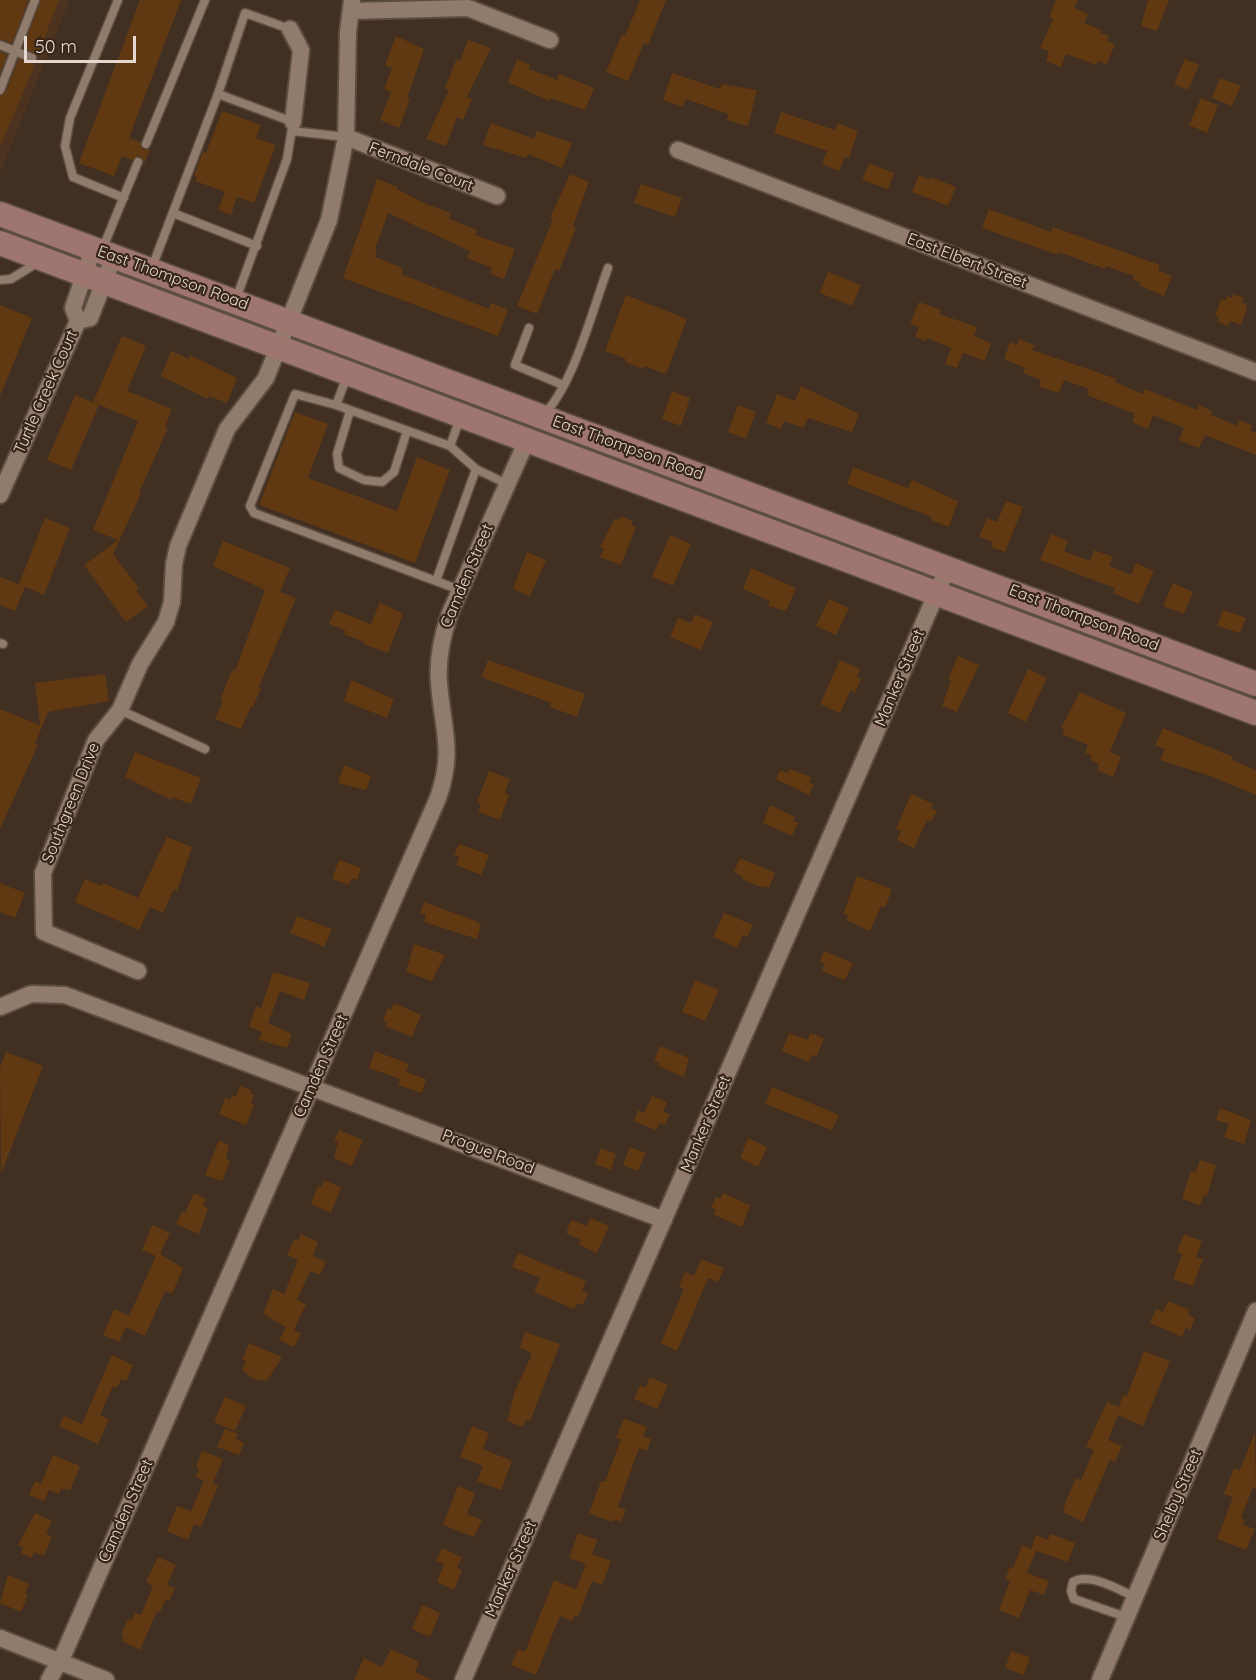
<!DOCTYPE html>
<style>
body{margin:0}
#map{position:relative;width:1256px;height:1680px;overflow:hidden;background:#412f21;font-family:Quicksand,sans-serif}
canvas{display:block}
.scale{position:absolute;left:24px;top:36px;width:112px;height:27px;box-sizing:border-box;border:3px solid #e4d8d0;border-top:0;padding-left:8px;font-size:18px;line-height:21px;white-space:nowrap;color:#e4d8d0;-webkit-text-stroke:4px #372517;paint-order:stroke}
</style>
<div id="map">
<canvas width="1256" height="1680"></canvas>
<div class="scale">50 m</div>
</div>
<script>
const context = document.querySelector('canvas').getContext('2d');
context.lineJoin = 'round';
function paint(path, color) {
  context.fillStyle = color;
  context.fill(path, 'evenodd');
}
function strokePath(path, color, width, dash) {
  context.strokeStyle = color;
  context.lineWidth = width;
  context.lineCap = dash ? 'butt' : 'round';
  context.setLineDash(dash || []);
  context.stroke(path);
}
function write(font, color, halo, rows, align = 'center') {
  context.font = font + ' Quicksand,sans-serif';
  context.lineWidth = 4.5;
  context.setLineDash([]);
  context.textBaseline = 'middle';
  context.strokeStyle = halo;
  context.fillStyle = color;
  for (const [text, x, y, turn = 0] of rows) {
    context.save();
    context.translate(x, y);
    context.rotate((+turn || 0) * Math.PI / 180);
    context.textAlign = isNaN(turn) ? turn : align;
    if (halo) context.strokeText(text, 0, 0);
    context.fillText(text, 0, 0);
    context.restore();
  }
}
const built = new Path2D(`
 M0 0H70L0 173Z`);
const building = new Path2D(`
 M0 0H28L12 43 0 39Z
 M41 0H59L38 55 23 48Z
 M140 0H181L129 138 140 142 143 150 150 149 144 164 140 156 132 160 122 156 114 176 79 163Z
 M640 0H666L648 45 644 43 628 81 606 72 622 34 625 36Z
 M1056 0H1078L1074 8 1088 14 1084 23 1102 30 1101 33 1109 36 1107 41 1115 44 1107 64 1098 61 1096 65 1066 54 1061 67 1046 61 1049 51 1040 48 1053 19 1049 17Z
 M1148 0H1169L1157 31 1141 26Z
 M396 36 424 49 407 98 410 99 399 128 380 120 391 92 384 89 392 68 385 65Z
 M468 40 491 48 467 97 472 99 463 120 457 117 446 146 426 139 449 90 445 88 456 60 460 61Z
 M0 52 7 55 0 72Z
 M19 59 34 64V67L0 147V96L6 92Z
 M517 59 530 65 529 69 557 80 559 74 594 88 585 110 550 98 549 101 508 82Z
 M1185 59 1199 65 1188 90 1174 84Z
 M672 73 720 89 722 84 757 90 748 126 727 120 728 114 686 99 683 107 663 100Z
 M1220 78 1241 86 1232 106 1212 98Z
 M1201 98 1218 105 1207 133 1189 125Z
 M222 111 261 125 256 138 276 145 254 203 237 197 231 215 218 210 225 192 195 181 197 177 194 176 203 151 206 153Z
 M781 112 835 130 838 123 858 131 849 158 845 157 839 171 822 164 827 151 774 133Z
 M491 123 534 139 537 131 572 143 562 168 528 154 526 158 483 145Z
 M869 163 894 173 888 189 862 180Z
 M570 174 589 182 573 226 576 228 559 271 555 269 537 314 517 306 553 219 550 218Z
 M919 175 930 180 931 177 956 187 948 206 912 192Z
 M377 179 398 187 397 189 426 204 451 213 449 219 477 230 475 235 515 249 504 279 490 274 492 268 467 258 470 251 388 213 375 249 377 250 375 257 403 268 401 274 489 309 491 303 508 310 498 336 343 278Z
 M641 184 682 198 675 217 634 203Z
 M989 209 1051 232 1053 227 1160 265 1158 270 1172 276 1164 296 1140 286 1141 283 1133 280 1134 276 1106 266 1105 269 1059 252 1058 255 982 228Z
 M828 272 861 285 852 306 820 293Z
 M1233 294 1244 298 1242 303 1246 304 1247 308 1241 325 1230 321 1228 326 1218 322 1219 317 1215 316 1221 299 1226 300 1227 296 1232 298Z
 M626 295 687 319 666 374 644 366 643 369 625 362 626 359 605 351Z
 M919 302 941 310 939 314 977 327 974 336 991 343 985 361 963 353 957 368 945 364 951 348 927 338 926 341 915 337 919 327 910 324Z
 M0 305 32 318 0 396Z
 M122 336 146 346 127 391 172 409 165 427 168 428 139 493 141 494 113 554 139 588 136 590 148 606 126 622 84 565 118 540 93 530 138 421 93 402Z
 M1019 339 1034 345 1032 350 1100 373 1116 379 1115 382 1143 394 1145 389 1197 410 1199 405 1212 411 1211 415 1238 426 1239 420 1252 425 1250 430 1256 433V455L1205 435 1199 448 1179 440 1184 428 1153 415 1148 429 1132 422 1135 414 1087 395 1089 389 1064 380 1059 393 1039 387 1041 380 1023 373 1025 368 1004 359 1010 342 1017 345Z
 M171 351 189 359 190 355 237 378 227 403 209 396 208 399 161 376Z
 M801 386 859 414 852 432 808 418 804 428 784 421 781 429 766 423 777 394 795 401Z
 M672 391 690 398 681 426 662 419Z
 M75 395 99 405 71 470 47 460Z
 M738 405 756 412 746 439 728 432Z
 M295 412 328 424 308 478 397 511 417 457 450 470 415 563 259 505Z
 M853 467 908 488 912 480 958 501 949 527 931 520 932 517 847 484Z
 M1006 501 1023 507 1005 552 991 547 993 542 979 537 987 518 997 522Z
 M621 516 633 521 631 525 636 527 621 565 600 557 604 549 600 547 615 518 620 520Z
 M45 518 70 528 44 595 25 587 15 611 0 605V577L19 584Z
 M1051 534 1068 541 1064 551 1090 561 1094 550 1113 557 1109 566 1131 575 1136 563 1154 571 1139 604 1113 593 1115 588 1040 560Z
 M670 535 691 544 673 586 652 577Z
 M223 541 290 568 280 592 296 598 259 687 261 688 253 707 251 706 241 729 215 719 223 701 220 700 232 670 235 671 265 590 213 566Z
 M527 552 546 560 530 596 513 589Z
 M751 568 796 588 786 611 768 606 770 601 743 589Z
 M1173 583 1193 592 1184 614 1163 606Z
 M829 599 849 608 836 635 816 626Z
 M380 602 403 614 388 653 363 644 364 642 344 634 346 631 329 624 335 610 371 624Z
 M1223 610 1246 618 1240 633 1217 626Z
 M695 614 713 622 701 650 670 637 678 618 691 623Z
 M958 656 979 665 957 712 942 706 951 680 948 679Z
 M488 660 585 694 577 717 550 707 551 703 486 679 482 676Z
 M840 660 860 669 857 677 861 679 855 693 851 690 840 713 820 704Z
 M1028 669 1047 678 1026 722 1008 713Z
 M105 674 109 701 48 712 35 744 38 745 0 829V709L40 725 35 683Z
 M351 680 394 699 387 718 344 701Z
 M1080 692 1126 713 1110 752 1121 757 1113 777 1097 770 1099 764 1090 760 1091 755 1085 753 1088 745 1062 734 1064 729 1061 728Z
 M1163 728 1233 757 1232 760 1256 770V795L1210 776 1160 760 1165 749 1155 745Z
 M135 752 201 778 191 804 172 797 171 800 125 777Z
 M344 765 371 776 366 790 338 783Z
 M790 769 811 777 809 782 814 784 809 795 776 779 780 770 788 773Z
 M489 771 510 779 505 793 509 795 500 820 478 812 481 804 477 802Z
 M911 794 933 804 931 808 937 811 931 822 927 820 914 848 897 840 901 831 896 829Z
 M770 805 795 817 793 821 798 823 792 836 763 823Z
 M167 837 192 847 177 891 174 889 163 913 150 907 139 930 75 902 85 879 102 886 103 883 138 898Z
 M459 844 489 855 481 875 456 865 459 857 454 855Z
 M740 858 775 873 769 888 764 886 763 888 742 879 743 877 734 872Z
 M339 860 361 868 357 880 352 878 349 885 332 879Z
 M857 876 892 889 885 908 881 906 870 931 846 920 848 916 843 914Z
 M0 883 25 893 15 918 0 912Z
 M424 902 476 921 481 925 477 939 424 922 426 915 420 913Z
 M724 913 753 925 747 937 743 935 737 948 713 937Z
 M297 916 332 929 324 947 290 933Z
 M414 944 445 955 432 981 406 972Z
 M824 951 853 963 845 980 822 971 825 964 820 962Z
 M273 972 310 983 304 1000 280 991 268 1023 292 1034 287 1048 259 1040 262 1032 249 1027 256 1006 261 1008Z
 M695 980 719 990 705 1021 682 1012Z
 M394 1003 421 1015 412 1037 385 1026 387 1022 383 1020 388 1008 391 1010Z
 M789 1033 808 1040 810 1033 824 1038 817 1056 812 1055 809 1062 782 1051Z
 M660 1046 689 1058 684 1077 658 1066 659 1063 654 1061Z
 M375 1051 409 1064 406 1072 426 1079 422 1093 398 1085 400 1079 369 1068Z
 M6 1052 43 1066 1 1174 0 1067Z
 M240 1086 251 1090 250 1093 254 1095 251 1103 254 1105 246 1125 219 1114 225 1098 230 1100 232 1095 236 1097Z
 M772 1087 839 1115 832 1130 765 1104Z
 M652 1096 667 1102 663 1112 670 1114 665 1125 659 1123 656 1130 634 1121 638 1110 644 1113Z
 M1220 1108 1251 1120 1244 1144 1224 1137 1229 1124 1216 1120Z
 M339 1130 363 1140 352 1166 334 1158 338 1142 334 1141Z
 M748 1138 767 1147 758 1167 740 1158Z
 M219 1140 229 1145 226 1159 230 1161 222 1181 205 1175Z
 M630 1147 646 1153 638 1171 623 1165Z
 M601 1148 616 1154 611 1170 595 1164Z
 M1200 1160 1216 1165 1207 1196 1204 1195 1200 1205 1182 1199 1191 1171 1196 1172Z
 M324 1180 341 1187 331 1213 311 1204 318 1186 322 1187Z
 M194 1193 206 1199 203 1206 208 1208 199 1234 176 1224 182 1212 185 1213Z
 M723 1193 750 1205 742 1227 714 1215 716 1210 711 1208 716 1197 720 1199Z
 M590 1218 609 1226 597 1253 579 1245 581 1240 566 1233 571 1220 587 1226Z
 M152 1225 170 1233 160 1254 183 1268 172 1294 165 1291 145 1336 126 1327 119 1342 103 1335 114 1309 129 1316 156 1256 142 1250Z
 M301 1234 318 1242 313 1256 326 1262 320 1275 310 1271 297 1300 306 1304 294 1330 301 1333 294 1347 279 1340 286 1327 263 1314 273 1289 284 1294 298 1260 287 1255 294 1240 298 1241Z
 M1184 1234 1202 1241 1196 1257 1203 1259 1193 1286 1173 1279 1182 1254 1177 1252Z
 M518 1253 586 1281 582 1291 588 1293 583 1305 577 1303 574 1309 534 1292 540 1278 512 1267Z
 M701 1259 724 1268 718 1282 708 1278 677 1351 661 1343 684 1289 679 1287 685 1272 694 1276Z
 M1168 1301 1190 1310 1188 1315 1195 1318 1190 1330 1186 1328 1182 1337 1150 1323 1156 1309 1163 1312Z
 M525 1332 560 1344 530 1421 526 1420 523 1427 507 1421 515 1391 532 1354 520 1347Z
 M249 1343 282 1357 267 1381 254 1379 242 1370 246 1361 242 1360Z
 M1144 1351 1170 1361 1143 1426 1118 1415 1108 1440 1122 1446 1115 1462 1110 1460 1083 1522 1063 1512 1066 1501 1076 1478 1081 1480 1094 1450 1086 1447 1107 1402 1119 1407 1123 1395 1127 1396Z
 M112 1355 133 1365 126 1381 121 1379 117 1388 113 1386 100 1415 109 1419 98 1444 59 1426 64 1416 82 1424Z
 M650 1377 668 1385 657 1409 634 1399 640 1385 645 1388Z
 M225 1397 246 1406 235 1431 214 1422Z
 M624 1419 647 1427 643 1436 651 1439 647 1451 639 1448 618 1507 626 1510 621 1522 614 1519 612 1522 589 1513 601 1481 605 1482 621 1439 616 1438Z
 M472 1426 489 1433 483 1449 512 1461 501 1490 477 1481 483 1466 460 1457Z
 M225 1429 238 1434 236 1439 244 1443 239 1455 217 1447Z
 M1255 1432 1256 1489 1253 1487 1241 1518 1245 1520 1243 1525 1255 1529 1246 1550 1217 1539 1233 1497 1224 1494 1234 1468 1240 1470Z
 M202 1451 223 1459 213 1483 218 1486 201 1527 194 1524 188 1540 167 1531 177 1506 191 1511 204 1481 196 1477 199 1469 196 1467Z
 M53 1455 80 1466 70 1490 61 1489 59 1494 49 1490 44 1501 29 1495 35 1481 41 1484Z
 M458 1486 475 1493 467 1514 482 1520 474 1537 443 1525Z
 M35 1513 52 1521 46 1534 52 1537 44 1556 34 1552 32 1558 21 1553 23 1547 18 1545Z
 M578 1533 598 1540 592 1554 611 1561 602 1585 592 1581 578 1617 575 1616 572 1621 560 1616 536 1675 511 1665 518 1649 525 1652 554 1580 576 1589 586 1564 569 1558Z
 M1050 1534 1075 1543 1068 1562 1031 1549 1036 1535 1048 1540Z
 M1022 1545 1036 1551 1027 1573 1049 1581 1044 1595 1030 1590 1019 1618 999 1610 1010 1581 1005 1579 1010 1567 1013 1568Z
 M442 1548 462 1557 457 1568 462 1570 454 1590 437 1582 444 1564 436 1561Z
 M158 1557 176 1565 167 1585 175 1588 169 1601 166 1599 160 1612 157 1611 140 1650 122 1641 124 1636 121 1635 128 1619 132 1620 135 1613 141 1615 153 1586 146 1582Z
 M8 1575 29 1584 25 1593 28 1595 21 1612 0 1603Z
 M422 1605 440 1613 430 1637 412 1629Z
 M391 1649 419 1662 415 1672 432 1680H354L364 1658 382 1667Z
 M1011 1651 1030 1657 1024 1675 1005 1668Z`);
const service = new Path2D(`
 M118 0 70 118 65 146 73 177 124 198
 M0 45 32 58
 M0 90 35 0
 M218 94 245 13 290 29
 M292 131 346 137
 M146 144 205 0
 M173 213 257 246
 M102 250 138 162
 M151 270 218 94 293 122 287 159 236 299
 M0 280 11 279 40 261
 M529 328 515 365 563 385
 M348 374 336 405 295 394 250 506 254 513 460 590
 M336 405 450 446 461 416
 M350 411 337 454 339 468 364 480 382 482 394 472 407 431
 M543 415C573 387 593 308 608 268
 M450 446 476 469 507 484
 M436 581 476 469
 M0 643 3 644
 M120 710 205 749
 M1126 1617 1074 1599 1071 1591 1073 1582C1090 1572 1119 1590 1135 1597`);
const minor = new Path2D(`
 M351 11 468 8 550 40
 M290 29 301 50 293 122
 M346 137 497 196
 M678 150 1256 372
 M78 321 90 318 114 256
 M0 495 78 321 73 308 93 249
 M138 971 44 932 43 873 96 740 120 710 140 664 166 622 172 602 174 564 178 546 227 429 266 378 329 220 346 137 348 32 352 0
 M0 1007 31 994 65 995 664 1220
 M0 1638 106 1680
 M49 1680 65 1651 438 798C455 750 442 728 439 682 437 658 442 636 450 613L527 440
 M463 1680 948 567
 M1100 1680 1256 1311`);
const secondary = new Path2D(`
 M0 214 1256 684
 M0 243 1256 713`);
const streetNames = [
 ["Ferndale Court",421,167,21],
 ["East Elbert Street",967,261,21],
 ["East Thompson Road",173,278,20],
 ["Turtle Creek Court",46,392,-66],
 ["East Thompson Road",628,448,20],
 ["Camden Street",467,576,-67],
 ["East Thompson Road",1084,618,21],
 ["Manker Street",900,678,-67],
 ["Southgreen Drive",71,803,-68],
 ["Camden Street",321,1066,-66],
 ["Manker Street",706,1124,-67],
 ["Prague Road",488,1152,21],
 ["Shelby Street",1178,1495,-67],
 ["Camden Street",126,1511,-66],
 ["Manker Street",511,1569,-66]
];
paint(built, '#4b3320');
paint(building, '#603812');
strokePath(service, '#5c4d41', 11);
strokePath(minor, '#5c4d41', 20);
strokePath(secondary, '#5c4d41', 27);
strokePath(service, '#917b6c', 8);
strokePath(minor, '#917b6c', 16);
strokePath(secondary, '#9f766f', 24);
write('16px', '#e4d8d0', '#372517', streetNames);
</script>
